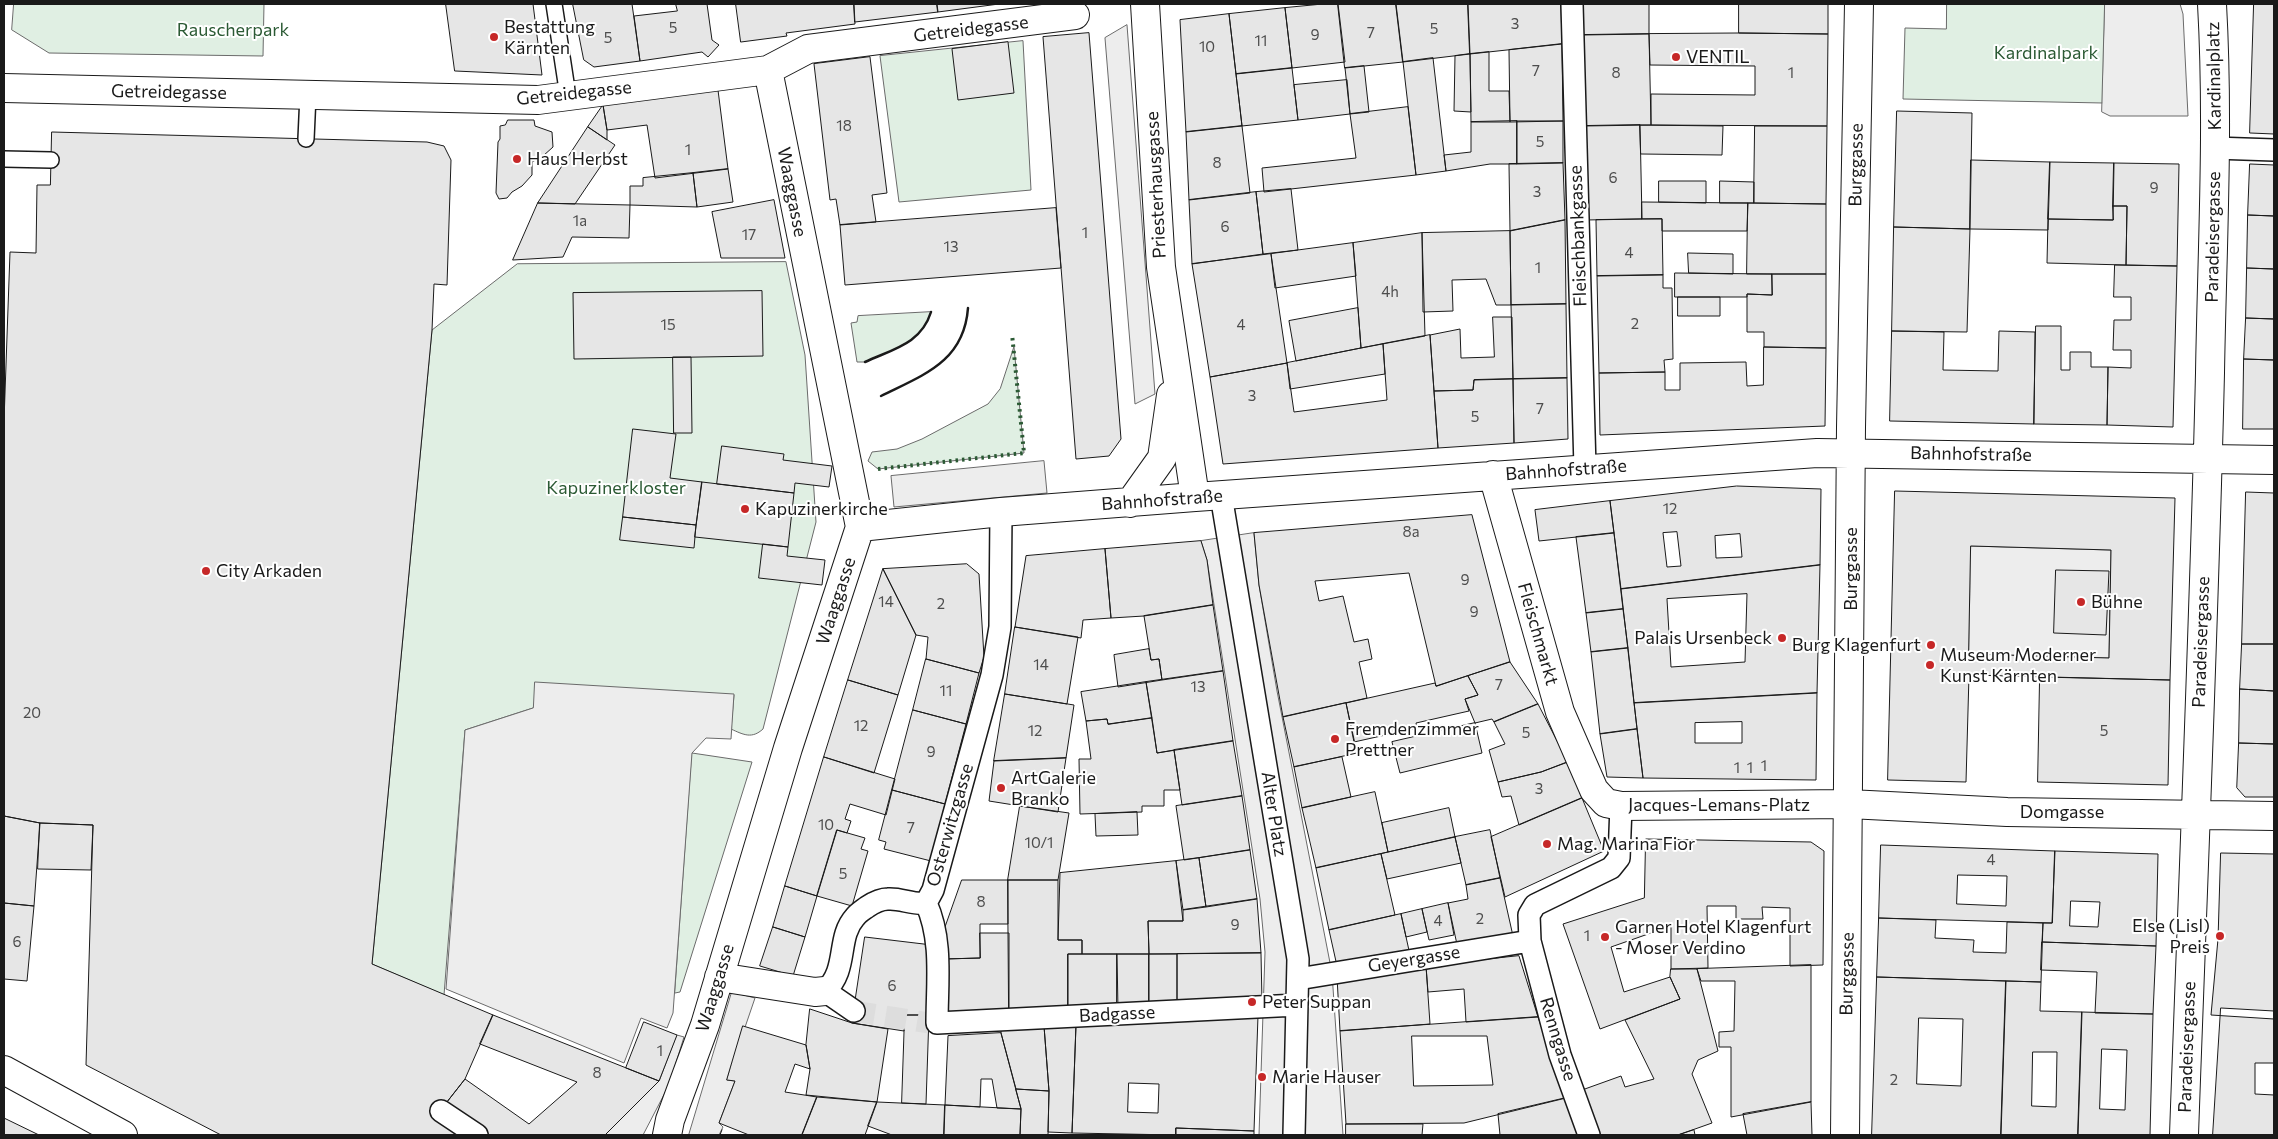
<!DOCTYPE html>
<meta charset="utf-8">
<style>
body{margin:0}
#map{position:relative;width:2278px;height:1139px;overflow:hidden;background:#fff;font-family:Commissioner,sans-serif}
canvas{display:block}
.frame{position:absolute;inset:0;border:5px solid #1a1a1a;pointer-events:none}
</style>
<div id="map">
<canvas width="2278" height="1139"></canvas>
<div class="frame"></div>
</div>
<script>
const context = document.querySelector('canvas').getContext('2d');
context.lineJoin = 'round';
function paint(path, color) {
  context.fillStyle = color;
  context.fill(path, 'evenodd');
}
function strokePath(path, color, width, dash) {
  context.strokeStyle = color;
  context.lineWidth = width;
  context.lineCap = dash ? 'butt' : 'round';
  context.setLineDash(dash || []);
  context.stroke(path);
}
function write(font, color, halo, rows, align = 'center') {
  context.font = font + ' Commissioner,sans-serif';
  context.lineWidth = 4;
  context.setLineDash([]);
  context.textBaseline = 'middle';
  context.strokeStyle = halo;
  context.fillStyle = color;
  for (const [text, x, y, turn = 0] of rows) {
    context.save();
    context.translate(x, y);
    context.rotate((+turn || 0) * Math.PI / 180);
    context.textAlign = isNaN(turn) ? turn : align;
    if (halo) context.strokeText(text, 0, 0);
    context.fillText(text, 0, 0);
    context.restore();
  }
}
const green = new Path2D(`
 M14 4H264L263 56 49 53 12 30Z
 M1947 4H2105L2103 103 1903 99 1905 28 1946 29Z
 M1023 41 1031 190 899 202 880 56Z
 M786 262 805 355 816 522 763 729C752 739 744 735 731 729L734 695 533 708 465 730 444 995 372 964 432 330 517 264Z
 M931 312C921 344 893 349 865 362H857L851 323 857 322 858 316Z
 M1014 347 1024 453 878 469 868 461 872 452 897 449 922 439 988 404 1000 389Z
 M692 753 752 762 680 992 675 993Z`);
const parking = new Path2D(`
 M2105 4H2180L2183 14 2188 116H2110L2102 112Z
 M1127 25 1155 394 1135 404 1105 38Z
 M1044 461 1047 493 894 507 891 476Z
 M1254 533 1259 585 1277 691 1332 973 1343 1135H1259L1265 952 1260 899 1207 560 1201 541Z
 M1971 546 2111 550 2109 658 1969 654Z
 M535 682 734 694 731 739 706 738 692 753 673 1013 667 1028 641 1018 624 1063 446 989 465 730 533 708Z
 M732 992 755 998 727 1080 735 1081 719 1123 723 1127 719 1135H689Z
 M677 1035 684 1037 669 1085 643 1135H605L659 1081Z`);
const building = new Path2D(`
 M446 4H533L542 75 455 71Z
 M573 4H632L640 61 594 67 584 60Z
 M676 4H707L712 40 719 45 708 57 702 52 640 61 634 16 677 11Z
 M736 4H854L855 24 786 33 787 36 741 42Z
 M854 4H937L938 12 855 22Z
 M937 4H999L938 12Z
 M1323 4H1338L1345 62 1292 68 1285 8Z
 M1338 4H1396L1403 62 1345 68Z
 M1396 4H1468L1470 54 1403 62Z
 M1468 4H1561L1562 44 1470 54Z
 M1581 4H1649V34L1582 35Z
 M1739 4H1828V34L1739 33Z
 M2254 4H2274V134L2250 133Z
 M1285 8 1292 68 1236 74 1229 14Z
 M1229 14 1242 126 1186 132 1180 20Z
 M1089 33 1121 439 1109 456 1076 459 1043 37Z
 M1739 33 1828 34 1827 126 1651 125V94L1755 95V66L1650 65 1649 34Z
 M1649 34 1651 125 1583 126 1582 35Z
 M1008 42 1014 93 958 100 952 49Z
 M1562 44 1563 121 1510 122 1509 50Z
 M1489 52V91H1509L1510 122H1471L1470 54Z
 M1470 54 1471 112 1454 111 1455 56Z
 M870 57 887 193 872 195 876 222 840 225 836 199 830 200 814 64Z
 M1433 58 1446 171 1416 175 1403 62Z
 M1364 66 1369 112 1350 114 1345 68Z
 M1292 68 1298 120 1242 126 1236 74Z
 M1347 80 1350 114 1298 120 1294 85Z
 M718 90 728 169 655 178 647 125 607 130 603 105Z
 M603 105 607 130V140L588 127Z
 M1408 107 1416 175 1264 192 1262 168 1356 158 1350 114Z
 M1897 111 1972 113 1970 229 1894 227Z
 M508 120H534L535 126 552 132 553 147 543 156 532 162V175L522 186 512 192 507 198 499 199 496 193 498 142 500 139V126L505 125Z
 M1517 121V164H1490L1446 171 1444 155 1471 152V122Z
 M1517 121H1563V163L1517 164Z
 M1640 125 1723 126 1722 155 1641 154Z
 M1640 125 1642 219 1585 220 1583 126Z
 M1242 126 1250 193 1189 200 1186 132Z
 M1755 126H1827L1826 204 1754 203Z
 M588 127 615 145 575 204 538 203Z
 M52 132 427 142 444 146 451 160 447 285 434 284 432 330 372 964 493 1015 465 1079 443 1107 468 1135H221L86 1065 93 825 40 823 4 816V421L10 252 36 253 37 185H50Z
 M1971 160 2050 162 2048 230 1970 229Z
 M2050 162 2114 163 2113 220 2048 219Z
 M1563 163 1565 220 1510 231 1509 164Z
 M2114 163 2179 164 2177 266 2126 265 2127 206H2113Z
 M2250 164 2274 165V216L2248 215Z
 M728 169 733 202 697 207 693 173Z
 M693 173 697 207 630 205V186H643V178Z
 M1659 181H1706V203L1659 202Z
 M1720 181 1754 182V203H1720Z
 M1291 189 1298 250 1263 254 1256 192Z
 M1256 192 1263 254 1192 264 1189 200Z
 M774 200 785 258H721L712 212Z
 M1642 202 1748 203 1747 231H1662V219H1642Z
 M538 203 630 205 629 238 572 237 563 257 513 260Z
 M1748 203 1826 204V274H1747Z
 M2113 206H2127L2126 265 2047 263 2048 219 2113 220Z
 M1056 208 1061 268 845 285 840 225Z
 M2248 215 2274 216V269L2247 268Z
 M1662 219 1663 275 1597 276 1596 220Z
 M1565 220 1566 304 1511 305 1510 231Z
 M1894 227 1970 229 1967 332 1892 331Z
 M1510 231 1511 305H1496L1486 279 1452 280 1453 311 1423 312 1422 233Z
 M1422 233 1425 336 1361 348 1353 243Z
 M1353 243 1356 276 1275 288 1271 254Z
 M1688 253 1733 254V274L1689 273Z
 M1271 254 1287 363 1210 377 1192 264Z
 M2115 265 2177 266 2173 427 2107 425 2108 367 2131 368V350H2113L2114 320H2131V297H2114Z
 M2247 268 2274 269V319L2246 318Z
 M1675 273 1772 274V295L1747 294V297H1675Z
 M1772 274H1826V348L1764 347V332H1747V294L1772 295Z
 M1663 275V288H1672L1673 359 1664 360 1665 372 1599 373 1597 276Z
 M762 291 763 356 574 359 573 293Z
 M1678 297H1720V316H1678Z
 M1566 304 1567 378 1513 379 1511 305Z
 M1358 308 1361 348 1296 361 1289 321Z
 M1493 317H1512L1513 379 1474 380 1473 390 1434 391 1430 335 1460 329 1461 358 1494 357Z
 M2246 318 2274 319V360L2244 359Z
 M2036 326H2061V370H2070V352H2091V367H2108L2107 425 2034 424Z
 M1892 331 1944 332 1943 370 1998 371 1999 331 2035 332 2034 424 1890 421Z
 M1430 335 1438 448 1223 464 1210 377 1287 363 1294 412 1387 400 1383 344Z
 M1383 344 1385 374 1290 389 1287 363Z
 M1764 347 1826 348 1825 426 1600 435 1599 373 1665 372V390H1680V363L1746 362 1747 386 1763 385Z
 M673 357H691L692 433H674Z
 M2244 359 2274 360V429H2243Z
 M1567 378 1568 439 1514 443 1513 379Z
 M1513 379 1514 443 1438 448 1434 391 1473 390 1474 380Z
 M633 429 676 434 670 478 702 482 696 525 623 517Z
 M722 446 784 454 783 460 832 466 829 487 795 483 794 493 717 484Z
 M702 482 794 493 788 547 695 537Z
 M1737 486 1821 489 1820 565 1621 589 1610 501ZM1677 532 1681 566 1667 567 1663 533ZM1740 534 1742 557 1716 558 1715 536Z
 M1895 491 2175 498 2170 680 1969 675 1966 782 1888 780ZM1971 546 2111 550 2109 658 1969 654Z
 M2246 492 2274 493V644H2242Z
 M1610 501 1614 533 1539 541 1535 510Z
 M1472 515 1510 662 1436 686 1409 573 1315 581 1319 601 1343 596 1354 642 1368 639 1372 659 1359 662 1367 698 1283 717 1259 585 1254 533Z
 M623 517 696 525 694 548 620 540Z
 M1614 533 1623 609 1586 613 1576 537Z
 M1201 541 1207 560 1213 605 1144 616 1111 618 1105 549Z
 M763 544 788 547 787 556 825 560 822 585 759 578Z
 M1105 549 1111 618 1083 620 1081 638 1015 627 1026 556Z
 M967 564 979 574 984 657 979 673 926 659 928 637 916 635 883 569Z
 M1820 565 1817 693 1634 703 1621 589ZM1747 594 1745 662 1671 667 1667 599Z
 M883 569 916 635 898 695 848 680Z
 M2056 570 2109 571 2106 635 2054 633Z
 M1213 605 1223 671 1162 680 1159 659 1151 660 1144 616Z
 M1623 609 1628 648 1591 652 1586 613Z
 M1015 627 1078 637 1067 704 1005 694Z
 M2242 644H2274V691L2240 689Z
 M1628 648 1637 729 1600 734 1591 652Z
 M1149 649 1151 660 1159 659 1162 680 1118 687 1114 655Z
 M926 659 979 673 966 724 913 710Z
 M1510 662 1538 704 1494 722 1492 719 1475 723 1465 699 1478 695 1468 676Z
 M1223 671 1233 741 1157 753 1146 682Z
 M1468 676 1478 695 1465 699 1469 711 1416 723 1417 728 1354 742 1346 703 1435 683 1436 686Z
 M2040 677 2170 680 2168 785 2038 782Z
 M848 680 898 695 874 773 824 757Z
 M1146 682 1152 718 1108 724 1107 719 1086 721 1081 692Z
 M2240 689 2274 691V744L2239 743Z
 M1817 693 1816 780 1643 778 1634 703ZM1742 722V743H1695V723Z
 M1005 694 1074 705 1066 758 994 761Z
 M1346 703 1357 753 1294 767 1283 717Z
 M1538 704 1568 762 1541 772 1498 782 1489 750 1505 744 1494 722Z
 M913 710 966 724 945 804 892 790Z
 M1152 718 1157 753 1174 750 1180 790H1164V806H1142V812L1080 814 1079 759H1091L1086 721 1107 719 1108 724Z
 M1475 723 1482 753 1400 773 1392 742Z
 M1637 729 1643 778 1607 777 1600 734Z
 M1233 741 1242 796 1182 805 1174 750Z
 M2239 743 2274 744V797H2245L2237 788Z
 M824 757 895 779 886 815 850 804 845 819 851 821 847 833 837 830 817 896 785 886Z
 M1342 757 1351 797 1302 808 1294 767Z
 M1066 758 1058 812 989 801 994 761Z
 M1568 762 1582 798 1519 825 1511 796 1502 797 1498 782 1541 772Z
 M892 790 945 804 931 861 884 849 886 842 879 840Z
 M1375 792 1388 852 1316 868 1302 808Z
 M1242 796 1250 850 1184 860 1176 806Z
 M1582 798 1604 851 1505 897 1491 837Z
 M1020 806 1069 813 1058 880H1008Z
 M1449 808 1455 837 1388 852 1382 823Z
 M1137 812 1138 835 1096 836 1095 814Z
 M4 816 40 823 34 906 4 903Z
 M40 823 93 825 91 870 38 869Z
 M837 830 865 838 861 849 868 851 852 906 817 896Z
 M1490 830 1500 878 1466 885 1455 837Z
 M1455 837 1461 863 1387 879 1381 854Z
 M1646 839 1811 842 1824 851 1823 965 1790 966V908L1762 907 1763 919H1736V906H1707L1708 968 1671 969V926L1611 947 1624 992 1670 977 1680 999 1600 1029 1563 924 1644 898Z
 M1881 845 2055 851 2052 923 1879 918ZM1958 875 2007 876 2006 906 1957 904Z
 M1250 850 1257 899 1206 907 1199 858Z
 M2055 851 2158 854 2156 946 2042 942 2043 923H2052ZM2071 901 2100 902 2098 927 2070 926Z
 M2221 853 2274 854V1019L2211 1015 2218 939Z
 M1381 854 1395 915 1329 930 1316 868Z
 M1199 858 1206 907 1183 910 1176 861Z
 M1176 861 1183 921H1148L1149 954H1082V940H1058L1060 873Z
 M1500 878 1513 936 1458 949 1448 903 1468 899 1466 885Z
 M962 880H1008V924H980V958L944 959 943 933Z
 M1008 880H1058V940H1082V954H1068V1011H1009Z
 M785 886 817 896 805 937 773 927Z
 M1257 899 1261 953 1149 954 1148 921H1183V910Z
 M4 903 34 906 27 981 4 979Z
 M1448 903 1454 935 1429 940 1422 909Z
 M1422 909 1427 932 1406 937 1401 914Z
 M1401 914 1410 955 1337 966 1329 930Z
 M1879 918 1936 920 1935 938 1974 940 1973 952 2006 953 2007 922 2043 923 2041 982 1877 977Z
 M773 927 805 937 793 976 760 966Z
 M980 933H1009V1011L944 1012V959L980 958Z
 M865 937 932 945 929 1015H905L904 1031 852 1023Z
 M2042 942 2156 946 2153 1014 2095 1013 2097 972 2041 970Z
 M1261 953 1262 1002 1177 1005V954Z
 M1068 954H1117L1118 1011H1068Z
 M1117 954H1149V1004L1117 1005Z
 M1149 954H1177V1005L1149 1004Z
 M1519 956 1538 1017 1466 1022 1464 989 1428 992 1426 966Z
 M1811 965V1102L1731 1117V1047H1719V1032L1734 1031 1735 981H1701L1697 969Z
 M1426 966 1430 1024 1340 1031 1337 977Z
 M1671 969H1697L1718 1051 1698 1060 1692 1074 1712 1123 1678 1135H1598L1582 1090 1621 1076 1625 1087 1654 1079 1625 1020 1680 999 1670 977Z
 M1877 977 2006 981 2001 1135H1872ZM1919 1018 1963 1019 1961 1086 1917 1084Z
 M2006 981 2041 982 2040 1011 2082 1012 2078 1135H2001ZM2033 1052H2057L2056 1107 2032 1106Z
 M2221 1008 2274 1011V1063H2255V1094L2274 1095V1135H2213Z
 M810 1009 852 1023 888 1029 877 1102 806 1095 810 1069 806 1045Z
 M2082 1012 2153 1014 2150 1135H2078ZM2102 1049 2127 1050 2125 1110 2100 1109Z
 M493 1015 659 1081 605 1135H486L443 1107 465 1079 529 1124 577 1082 480 1044Z
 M905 1015H929L926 1104 902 1103Z
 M1258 1016 1254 1131 1176 1128V1135L1072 1133 1076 1025ZM1129 1083 1159 1084 1158 1113 1128 1112Z
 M1538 1017 1566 1098 1464 1123 1346 1124 1340 1031ZM1412 1036H1487L1493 1085 1414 1086Z
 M644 1022 677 1035 659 1081 626 1068Z
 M1076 1025 1072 1133 1048 1132 1049 1091 1044 1026Z
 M743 1026 806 1045 810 1069 795 1064 785 1092 817 1097 802 1135H749L719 1123 735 1081 727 1080Z
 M1044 1026 1049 1091 1016 1089 1001 1033V1028Z
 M1001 1033 1021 1109 997 1108 992 1079H981L980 1107 945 1105 948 1036Z
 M1016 1089 1049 1091 1048 1135H1020L1021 1109Z
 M817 1097 877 1102 865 1135H802Z
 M1566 1098 1579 1135H1500L1498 1114Z
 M877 1102 945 1105 944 1135H892L868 1126Z
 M1811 1102 1812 1135H1747L1743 1114Z
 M945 1105 1021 1109 1020 1135H944Z
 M4 1118 39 1135H4Z
 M1346 1124H1423L1422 1135H1346Z
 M1176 1128 1254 1131V1135H1176Z
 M1694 1130 1695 1135H1678Z`);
const pedestrianTunnel = new Path2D(`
 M854 1011 929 1023`);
const service = new Path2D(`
 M554 4 568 96
 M306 139 308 95
 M4 159 51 160`);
const pedestrian = new Path2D(`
 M1572 4 1585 468
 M2214 148 2274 150
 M1221 495 1298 959 1294 1135
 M926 903C943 940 937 983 937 1023L1297 1005
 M926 903 933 890 992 675 1000 627 1001 512
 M1298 979 1530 941
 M854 1011 825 991C849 969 836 938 855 917 858 913 863 910 867 907 873 903 881 899 888 899 901 898 913 905 926 903
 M441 1111 477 1135
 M1589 1135 1560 1055 1530 941 1529 915 1535 905 1611 868 1619 858 1621 806`);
const minor = new Path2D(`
 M1145 4 1161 267 1195 497
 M4 88 538 100 768 70 808 49 1075 15
 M1493 475 1560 712 1594 790 1606 803 1621 806 1849 804 2007 812 2274 816
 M1130 503 1162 458 1171 395
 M860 527 1001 512 1195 497 1817 453 2274 460
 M719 977 815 992 825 991
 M4 1070 123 1135
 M667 1135 670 1120 705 1025 788 748 860 527 768 70
 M1845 1135 1851 427 1859 4
 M2184 1135C2193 881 2204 627 2210 373 2212 250 2219 127 2212 4`);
const hedge = new Path2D(`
 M878 469 1024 453 1012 334`);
const fence = new Path2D(`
 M720 1135 723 1127`);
const wall = new Path2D(`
 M865 362C893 349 921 344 931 312
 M881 396C923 375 964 362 968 308`);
const markers = [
 [494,37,5,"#c62828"],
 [1676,57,5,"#c62828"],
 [517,159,5,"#c62828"],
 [745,509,5,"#c62828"],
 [206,571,5,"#c62828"],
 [2081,602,5,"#c62828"],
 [1782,638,5,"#c62828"],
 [1931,645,5,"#c62828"],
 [1930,665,5,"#c62828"],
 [1335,739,5,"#c62828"],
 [1001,788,5,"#c62828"],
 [1547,844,5,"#c62828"],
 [2220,936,5,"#c62828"],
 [1605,937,5,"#c62828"],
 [1252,1002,5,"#c62828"],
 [1262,1077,5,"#c62828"]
];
const numberNames = [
 ["3",1515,24],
 ["5",673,28],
 ["5",1434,29],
 ["7",1371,33],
 ["9",1315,35],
 ["5",608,38],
 ["11",1261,41],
 ["10",1207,47],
 ["7",1536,71],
 ["8",1616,73],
 ["1",1791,73],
 ["18",844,126],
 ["5",1540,142],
 ["1",688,150],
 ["8",1217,163],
 ["6",1613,178],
 ["9",2154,188],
 ["3",1537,192],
 ["1a",580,221],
 ["6",1225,227],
 ["1",1085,233],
 ["17",749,235],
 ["13",951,247],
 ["4",1629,253],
 ["1",1538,268],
 ["4h",1390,292],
 ["2",1635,324],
 ["15",668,325],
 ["4",1241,325],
 ["3",1252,396],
 ["7",1540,409],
 ["5",1475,417],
 ["12",1670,509],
 ["8a",1411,532],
 ["9",1465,580],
 ["14",886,602],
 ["2",941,604],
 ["9",1474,612],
 ["14",1041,665],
 ["7",1499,685],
 ["13",1198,687],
 ["11",946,691],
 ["20",32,713],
 ["12",861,726],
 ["12",1035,731],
 ["5",2104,731],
 ["5",1526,733],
 ["9",931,752],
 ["1",1764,766],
 ["1",1737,768],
 ["1",1750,768],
 ["3",1539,789],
 ["10",826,825],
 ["7",911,828],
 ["10/1",1039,843],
 ["4",1991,860],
 ["5",843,874],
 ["8",981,902],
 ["2",1480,919],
 ["4",1438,921],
 ["9",1235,925],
 ["1",1587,936],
 ["6",17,942],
 ["6",892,986],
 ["1",660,1051],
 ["8",597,1073],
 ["2",1894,1080]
];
const poiNames = [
 ["Bestattung",504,27],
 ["Kärnten",504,48],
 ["VENTIL",1686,57],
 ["Haus Herbst",527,159],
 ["Kapuzinerkirche",755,509],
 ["City Arkaden",216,571],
 ["Bühne",2091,602],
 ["Palais Ursenbeck",1772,638,"right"],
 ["Burg Klagenfurt",1921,645,"right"],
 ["Museum Moderner",1940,655],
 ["Kunst Kärnten",1940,676],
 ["Fremdenzimmer",1345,729],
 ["Prettner",1345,750],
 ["ArtGalerie",1011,778],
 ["Branko",1011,799],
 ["Mag. Marina Fior",1557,844],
 ["Else (Lisl)",2210,926,"right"],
 ["Preis",2210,947,"right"],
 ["Garner Hotel Klagenfurt",1615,927],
 ["- Moser Verdino",1615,948],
 ["Peter Suppan",1262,1002],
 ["Marie Hauser",1272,1077]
];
const streetNames = [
 ["Getreidegasse",971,29,-7],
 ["Kardinalplatz",2214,76,-91],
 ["Getreidegasse",169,92,1],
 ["Getreidegasse",574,93,-6],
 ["Burggasse",1856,165,-89],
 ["Priesterhausgasse",1156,185,-93],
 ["Waaggasse",792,192,79],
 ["Fleischbankgasse",1578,236,-92],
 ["Paradeisergasse",2213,237,-89],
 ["Bahnhofstraße",1971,454,1],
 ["Bahnhofstraße",1566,470,-4],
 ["Bahnhofstraße",1162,500,-4],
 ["Burggasse",1851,569,-90],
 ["Waaggasse",836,601,-72],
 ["Fleischmarkt",1538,634,74],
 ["Paradeisergasse",2201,642,-88],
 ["Jacques-Lemans-Platz",1719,805],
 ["Domgasse",2062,812],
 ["Alter Platz",1274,814,81],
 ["Osterwitzgasse",950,825,-74],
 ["Geyergasse",1414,959,-9],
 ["Burggasse",1847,974,-89],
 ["Waaggasse",715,988,-73],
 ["Badgasse",1117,1014,-3],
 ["Renngasse",1558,1039,73],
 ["Paradeisergasse",2187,1047,-88]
];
const parkNames = [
 ["Rauscherpark",233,30],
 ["Kardinalpark",2046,53],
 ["Kapuzinerkloster",616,488]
];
paint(green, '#e0efe3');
strokePath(green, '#6a6a6a', 1);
paint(parking, '#ededed');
strokePath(parking, '#6a6a6a', 1);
paint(building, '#e6e6e6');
strokePath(building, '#1a1a1a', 1);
strokePath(pedestrianTunnel, '#ddd', 21, [21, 11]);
strokePath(service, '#1a1a1a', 18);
strokePath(pedestrian, '#1a1a1a', 24);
strokePath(minor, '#1a1a1a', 30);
strokePath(service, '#fff', 15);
strokePath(pedestrian, '#fff', 21);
strokePath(minor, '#fff', 28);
strokePath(hedge, '#2b5a34', 4, [2.5, 4]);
strokePath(fence, '#1a1a1a', 1, [6, 2.5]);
strokePath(wall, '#1a1a1a', 2.5);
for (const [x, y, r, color] of markers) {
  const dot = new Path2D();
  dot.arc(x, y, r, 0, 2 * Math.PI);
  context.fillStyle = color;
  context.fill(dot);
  strokePath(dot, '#fff', 2);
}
write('15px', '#4d4d4d', null, numberNames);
write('18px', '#1a1a1a', '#fff', poiNames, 'left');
write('18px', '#1a1a1a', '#fff', streetNames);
write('18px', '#2b5a34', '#fff', parkNames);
</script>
